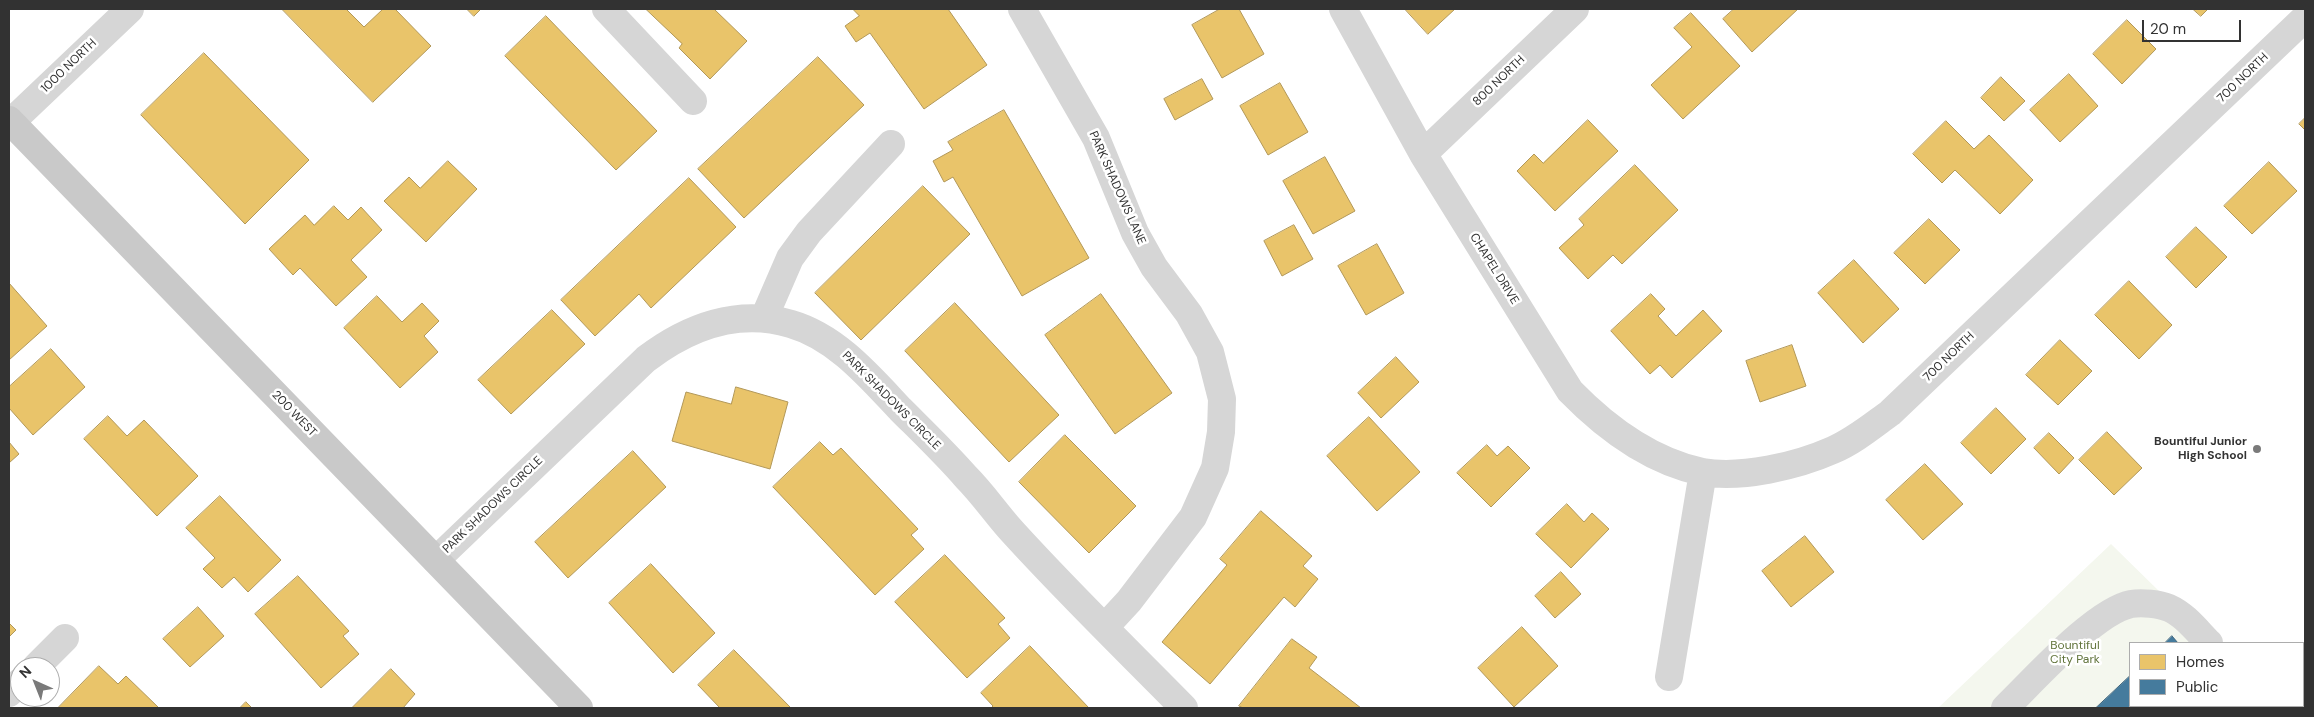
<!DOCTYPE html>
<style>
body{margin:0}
#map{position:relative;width:2314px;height:717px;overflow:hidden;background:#fff;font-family:"DM Sans",sans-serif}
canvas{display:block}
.frame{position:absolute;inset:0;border:10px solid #323232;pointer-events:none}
.legend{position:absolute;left:2129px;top:642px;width:175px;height:65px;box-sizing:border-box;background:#fff;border:1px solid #adadad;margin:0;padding:6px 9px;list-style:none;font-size:15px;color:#323232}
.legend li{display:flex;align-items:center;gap:10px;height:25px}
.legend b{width:25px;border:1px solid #adadad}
.north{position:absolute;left:10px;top:657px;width:50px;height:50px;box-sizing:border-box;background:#fff;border:1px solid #adadad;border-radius:50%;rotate:316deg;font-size:14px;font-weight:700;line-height:20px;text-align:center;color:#323232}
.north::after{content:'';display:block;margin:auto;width:18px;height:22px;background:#7a7a7a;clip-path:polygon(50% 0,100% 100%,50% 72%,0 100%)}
.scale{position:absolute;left:2142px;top:20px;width:99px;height:22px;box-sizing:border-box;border:2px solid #323232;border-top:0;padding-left:6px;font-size:15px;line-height:18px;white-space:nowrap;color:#323232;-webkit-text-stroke:4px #fff;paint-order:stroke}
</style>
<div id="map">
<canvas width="2314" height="717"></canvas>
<div class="frame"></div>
<ul class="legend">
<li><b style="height:14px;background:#e9c46a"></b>Homes</li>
<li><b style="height:14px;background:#457b9d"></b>Public</li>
</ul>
<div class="north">N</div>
<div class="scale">20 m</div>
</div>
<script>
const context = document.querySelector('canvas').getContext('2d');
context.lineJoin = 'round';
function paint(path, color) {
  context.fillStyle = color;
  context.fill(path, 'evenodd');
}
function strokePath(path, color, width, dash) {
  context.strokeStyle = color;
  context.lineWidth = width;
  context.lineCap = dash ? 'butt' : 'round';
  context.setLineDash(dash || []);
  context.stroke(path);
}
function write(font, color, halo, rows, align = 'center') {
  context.font = font + ' "DM Sans",sans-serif';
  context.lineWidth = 5;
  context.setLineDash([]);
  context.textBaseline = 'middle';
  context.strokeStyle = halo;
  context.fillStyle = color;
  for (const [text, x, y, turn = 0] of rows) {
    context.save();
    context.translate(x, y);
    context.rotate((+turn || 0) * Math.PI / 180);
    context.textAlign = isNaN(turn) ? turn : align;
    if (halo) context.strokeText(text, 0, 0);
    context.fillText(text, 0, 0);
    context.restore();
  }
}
const green = new Path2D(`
 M2111 544 2212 643H2130V706H2275L2278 708H1938Z`);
const homes = new Path2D(`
 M282 9H346L364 27 383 9H395L431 46 373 102Z
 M467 9H481L474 16Z
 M646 9H714L747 41 710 79 679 48 682 44Z
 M853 9H948L987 65 924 109 870 33 856 42 845 26 859 16Z
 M1220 9H1239L1264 54 1222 78 1192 25Z
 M1405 9H1455L1428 34Z
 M1734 9H1798L1752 52 1723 19Z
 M2193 9H2208L2201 16Z
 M1691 13 1740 66 1683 119 1651 85 1692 47 1674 28Z
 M546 16 657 131 616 170 505 56Z
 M2127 20 2156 49 2122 84 2093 54Z
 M204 53 309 160 245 224 141 115Z
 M818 57 864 105 744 218 698 169Z
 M2069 74 2098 106 2060 142 2030 110Z
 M2001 77 2025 101 2004 121 1981 98Z
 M1202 79 1213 99 1175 120 1164 99Z
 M1280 83 1308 132 1268 155 1240 106Z
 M1004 110 1089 258 1022 296 953 177 944 182 933 161 953 150 948 142Z
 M2305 118V130L2299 124Z
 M1588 120 1618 151 1555 211 1517 171 1534 154 1543 163Z
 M1946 121 1974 149 1989 135 2033 180 2000 214 1955 170 1942 183 1913 154Z
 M1325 157 1355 211 1313 234 1283 181Z
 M448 161 477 189 426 242 384 201 409 177 420 188Z
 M2269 162 2297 191 2252 234 2224 206Z
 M1635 165 1678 210 1622 264 1613 255 1588 279 1559 248 1584 225 1579 219Z
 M689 178 736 227 651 308 639 294 595 336 561 300Z
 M923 186 970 234 861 340 815 293Z
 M334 206 348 220 361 207 382 230 351 260 367 277 336 306 300 268 293 275 269 249 305 215 314 225Z
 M1929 219 1960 250 1925 284 1894 253Z
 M1294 225 1313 259 1282 276 1264 241Z
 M2196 227 2227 257 2196 288 2166 257Z
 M1377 244 1404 293 1366 315 1338 266Z
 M1854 260 1899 309 1863 343 1818 293Z
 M2129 281 2172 325 2139 359 2095 315Z
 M9 283 47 326 9 360Z
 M1101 294 1172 393 1115 434 1045 335Z
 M1651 294 1665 309 1658 316 1676 336 1703 310 1722 331 1672 378 1660 365 1650 374 1611 331Z
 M377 296 402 322 422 303 439 321 424 336 438 352 400 388 344 328Z
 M955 303 1059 415 1009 462 905 351Z
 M552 310 585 344 511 414 478 380Z
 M2060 340 2092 371 2058 405 2026 375Z
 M1792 345 1806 386 1760 402 1746 361Z
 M51 349 85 387 33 435 9 408V387Z
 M1396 357 1419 382 1381 418 1358 393Z
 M736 387 788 402 770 469 672 441 686 392 731 404Z
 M1996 408 2026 439 1991 474 1961 443Z
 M108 416 127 436 144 420 198 476 157 516 84 439Z
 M1369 417 1420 472 1377 511 1327 456Z
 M2107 432 2142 468 2114 495 2079 460Z
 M2049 433 2074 458 2059 474 2034 448Z
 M1065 435 1136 506 1089 553 1019 482Z
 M9 442 19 454 9 463Z
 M820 442 833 455 841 448 918 529 911 535 924 549 875 595 773 487Z
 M1487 445 1497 456 1508 446 1530 468 1491 507 1457 473Z
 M633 451 666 487 568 578 535 542Z
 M1925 464 1963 504 1923 540 1886 500Z
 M220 496 281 560 248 592 234 577 222 588 203 569 215 558 186 528Z
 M1567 504 1584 522 1592 513 1609 529 1571 568 1536 534Z
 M1261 511 1312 556 1303 566 1318 579 1295 607 1284 597 1210 684 1162 642 1227 565 1220 559Z
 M1805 536 1834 572 1791 607 1762 571Z
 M945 555 1005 618 998 624 1010 638 967 678 895 602Z
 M651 564 715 633 673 673 609 603Z
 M1561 572 1581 594 1555 618 1535 596Z
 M298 576 349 631 343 636 359 654 321 688 255 614Z
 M198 607 224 636 190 667 163 639Z
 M9 623 16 630 9 637Z
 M1522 627 1558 666 1514 707 1478 668Z
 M1292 639 1317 657 1309 668 1361 708H1243L1239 706Z
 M1030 646 1089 708H991L993 706 981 693Z
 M734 650 791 708H720L698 685Z
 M99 666 118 684 126 676 159 708H58Z
 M391 669 415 694 403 708H352Z
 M246 702 252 708H240Z`);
const public = new Path2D(`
 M2172 636 2178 643H2165Z
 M2130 676V706H2240L2242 708H2096Z`);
const minor = new Path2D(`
 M606 9 693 101
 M1022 9 1096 138 1135 233 1154 267 1189 314 1210 352 1222 399 1221 432 1215 468 1193 517 1129 601 1105 627
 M1343 9 1423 154 1570 391C1606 428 1651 461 1702 472 1741 479 1797 466 1833 450 1854 441 1872 426 1890 413L2305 18
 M9 124 130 9
 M1423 154 1575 9
 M764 318 790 258 809 232 891 144
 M436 560 646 359C688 327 738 308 791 324 836 337 869 376 900 409 922 431 945 453 966 477 982 493 995 512 1010 529 1066 591 1126 649 1184 708
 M36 667 65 638
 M1669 677 1703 472
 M9 693 20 682
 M2270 706 2272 708
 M2005 708C2033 681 2095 611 2131 604 2142 602 2159 604 2169 608 2185 615 2197 631 2209 643`);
const major = new Path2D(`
 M9 120 579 708`);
const markers = [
 [2257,449,5,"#7a7a7a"]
];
const streetNames = [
 ["1000 NORTH",69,66,-44],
 ["700 NORTH",2243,78,-44],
 ["800 NORTH",1499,81,-44],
 ["PARK SHADOWS LANE",1117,188,66],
 ["CHAPEL DRIVE",1494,269,58],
 ["700 NORTH",1949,357,-44],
 ["PARK SHADOWS CIRCLE",891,401,45],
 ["200 WEST",294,414,46],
 ["PARK SHADOWS CIRCLE",493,505,-44]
];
const poiNames = [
 ["Bountiful Junior",2247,442],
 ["High School",2247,456]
];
const parkNames = [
 ["Bountiful",2075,646],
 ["City Park",2075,660]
];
paint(green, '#f4f7ee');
paint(homes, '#e9c46a');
strokePath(homes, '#b29859', 1);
paint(public, '#457b9d');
strokePath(public, '#3f657d', 1);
strokePath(minor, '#d6d6d6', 28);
strokePath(major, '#c9c9c9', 28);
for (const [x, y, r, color] of markers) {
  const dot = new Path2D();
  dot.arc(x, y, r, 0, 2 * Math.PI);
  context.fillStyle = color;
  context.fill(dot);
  strokePath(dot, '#fff', 2);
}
write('12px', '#323232', '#fff', streetNames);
write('bold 12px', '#323232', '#fff', poiNames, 'right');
write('12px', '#60733a', '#fff', parkNames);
</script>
